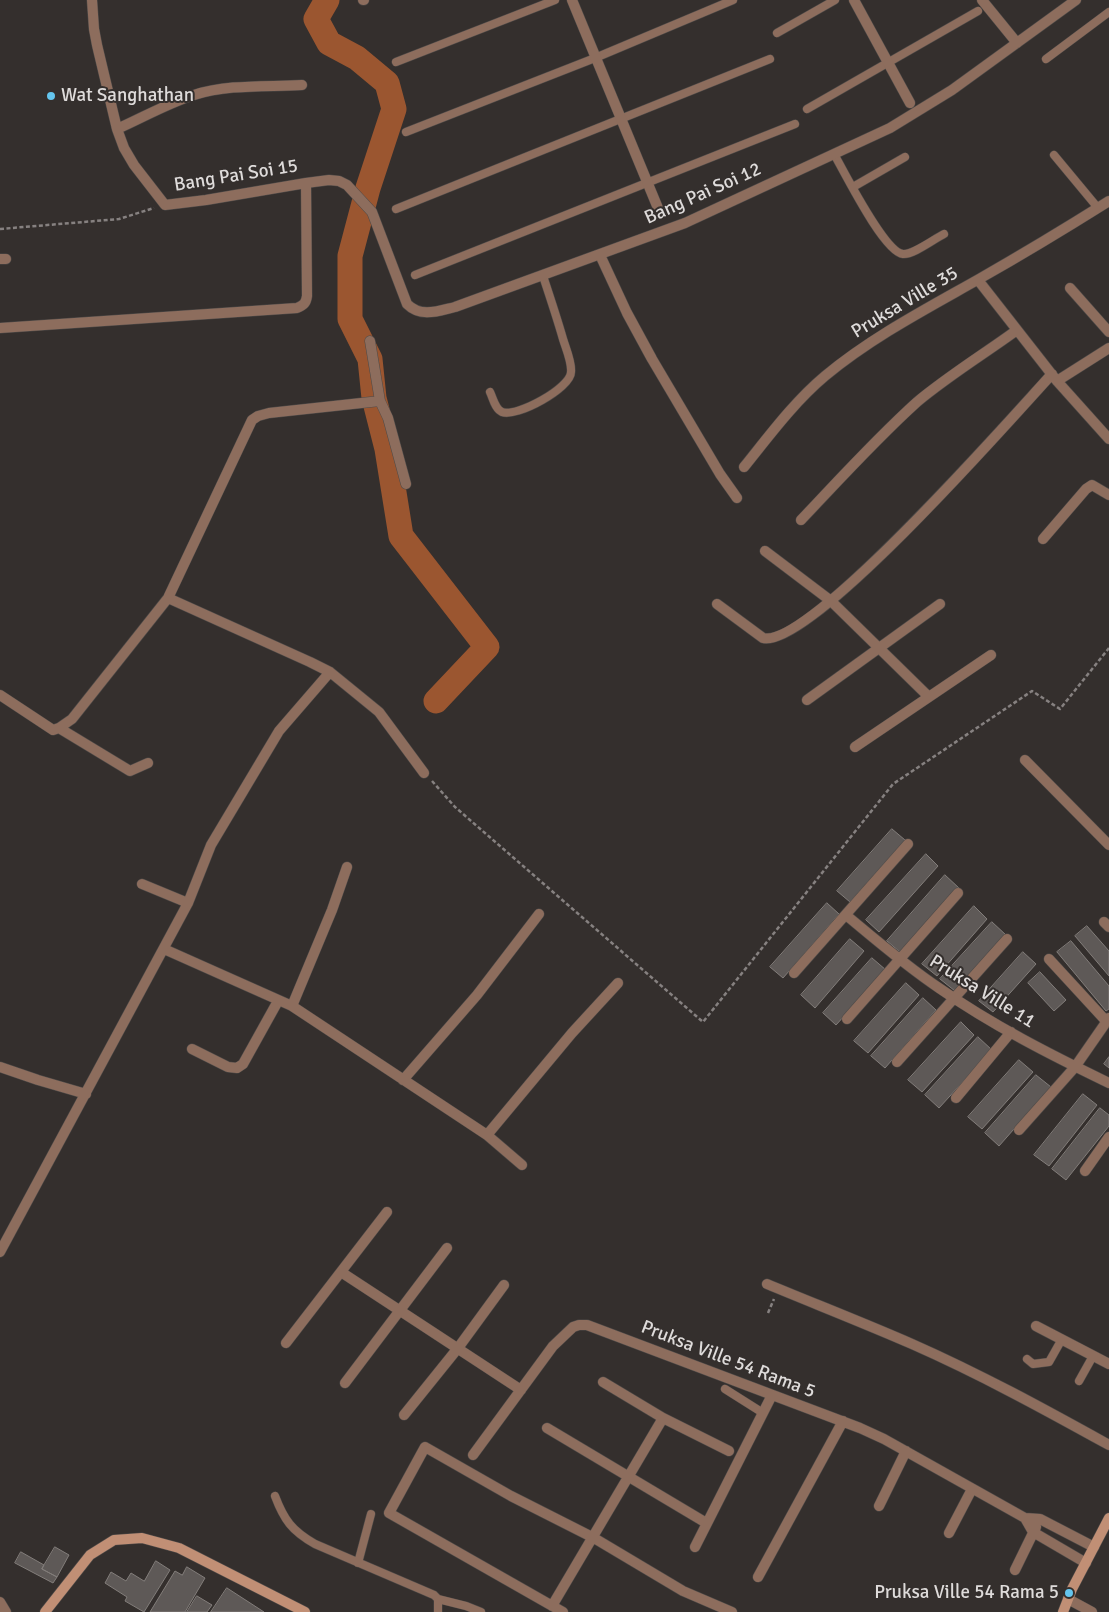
<!DOCTYPE html>
<style>
body{margin:0}
canvas{display:block;background:#342f2d}
</style>
<canvas width="1109" height="1612"></canvas>
<script>
const context = document.querySelector('canvas').getContext('2d');
context.lineJoin = 'round';
function strokePath(path, color, width, dash) {
  context.strokeStyle = color;
  context.lineWidth = width;
  context.lineCap = dash ? 'butt' : 'round';
  context.setLineDash(dash || []);
  context.stroke(path);
}
function paint(path, color) {
  context.fillStyle = color;
  context.fill(path, 'evenodd');
}
function write(font, color, halo, rows, align = 'center') {
  context.font = font + ' Signika,sans-serif';
  context.lineWidth = 4;
  context.setLineDash([]);
  context.textBaseline = 'middle';
  context.strokeStyle = halo;
  context.fillStyle = color;
  for (const [text, x, y, turn = 0] of rows) {
    context.save();
    context.translate(x, y);
    context.rotate((+turn || 0) * Math.PI / 180);
    context.textAlign = isNaN(turn) ? turn : align;
    if (halo) context.strokeText(text, 0, 0);
    context.fillText(text, 0, 0);
    context.restore();
  }
}
const river = new Path2D(`
 M327 0 316 19 329 43 357 58 387 83 394 109 368 188 350 256V319L370 359 374 398 387 449 401 536 487 647 436 701`);
const building = new Path2D(`
 M892 829 905 840 850 902 837 891Z
 M926 854 938 866 879 932 866 920Z
 M945 875 959 888 901 953 887 941Z
 M827 903 839 914 783 978 770 967Z
 M974 906 987 919 937 976 922 964Z
 M992 922 1006 935 955 991 940 979Z
 M1087 926 1109 951V976L1075 936Z
 M850 939 864 951 815 1008 801 995Z
 M1071 941 1109 986V1009L1106 1011 1057 952Z
 M1023 952 1036 964 993 1012 979 1001Z
 M872 958 886 970 836 1025 823 1013Z
 M1040 972 1066 1000 1054 1011 1028 983Z
 M906 983 919 995 868 1053 854 1041Z
 M923 998 936 1010 885 1068 871 1056Z
 M961 1022 974 1035 922 1092 908 1080Z
 M978 1037 992 1050 939 1108 925 1095Z
 M1109 1057V1068L1104 1064Z
 M1019 1060 1033 1072 982 1129 968 1117Z
 M1036 1075 1051 1087 999 1146 985 1133Z
 M1083 1094 1097 1105 1049 1166 1034 1155Z
 M1100 1108 1109 1115V1126L1066 1180 1052 1169Z
 M55 1547 69 1555 57 1577 42 1569Z
 M21 1552 44 1565 42 1569 57 1577 53 1583 15 1563Z
 M156 1561 170 1570 144 1612 125 1601 127 1597 105 1583 111 1572 126 1581 131 1573 144 1581Z
 M187 1567 205 1578 185 1612H150L175 1571 182 1575Z
 M227 1588 264 1612H211Z
 M197 1596 212 1605 207 1612H187Z`);
const path = new Path2D(`
 M0 229 119 219 154 208
 M432 781 455 807 703 1022 893 784 1032 691 1060 709 1109 648
 M768 1313 774 1299`);
const lane = new Path2D(`
 M777 33 835 0
 M1046 59 1109 12
 M396 62 555 0
 M807 109 978 11
 M406 132 595 58 733 0
 M834 154C845 173 884 252 903 254 913 255 934 239 944 234
 M1054 155 1098 208
 M853 187 905 157
 M396 209 770 59
 M415 275 795 124
 M490 392C493 398 495 409 502 412 516 418 571 388 571 372 572 362 566 349 563 339 557 318 550 297 543 276
 M1027 1359 1033 1364 1049 1362 1062 1339
 M1079 1381 1093 1356
 M725 1389 763 1413
 M275 1496C284 1520 292 1531 315 1544L434 1595 438 1599V1612
 M358 1563 371 1514
 M438 1599 466 1606 481 1612`);
const street = new Path2D(`
 M92 0 94 29 97 45 117 129 124 148 134 165 165 205 206 200 306 183 329 180 339 181 347 185 372 212 407 304C421 318 438 311 455 307L685 223 890 128 952 90 1076 0
 M363 0H364
 M572 0 660 213
 M854 0 910 103
 M982 0 1017 43
 M117 129C142 118 168 103 194 95 228 84 267 87 302 85
 M600 255 627 313 652 359 720 474 737 498
 M0 259H6
 M978 280 1057 381 1109 439
 M1070 288 1109 332
 M0 328 297 308C304 305 306 303 307 296L306 183
 M370 341 380 401
 M1057 381 1109 348
 M744 467C769 436 794 402 825 376 872 337 926 309 979 279 1023 254 1066 228 1109 201
 M801 520C839 480 876 439 917 402 948 376 984 354 1017 330
 M1043 539 1086 489 1092 485 1109 495
 M765 551 831 601 929 697
 M717 604 763 638C809 650 1014 415 1052 374
 M330 672 379 712 424 773
 M0 695 53 730 59 728 72 719 168 598 252 420 258 416 269 413 380 401 388 418 406 484
 M807 700 940 604
 M59 728 130 771 148 763
 M855 747 991 655
 M1025 760 1109 845
 M142 884 188 903
 M846 915C876 940 906 966 939 988 992 1025 1051 1055 1109 1083
 M1104 922 1109 927
 M164 949 292 1006 487 1135 522 1165
 M1049 959 1107 1022
 M794 973 908 844
 M292 1006 332 910 347 867
 M847 1019 958 893
 M192 1049 228 1067 237 1068 243 1064 278 1001
 M897 1062 1007 939
 M0 1067 38 1080 86 1094
 M403 1080 477 995 539 914
 M956 1098 1011 1032
 M1019 1130 1075 1067 1109 1018
 M487 1135 572 1033 618 983
 M1085 1171 1109 1137
 M0 1252 188 903 211 845 279 731 330 672 310 662 168 598
 M341 1272 521 1390
 M767 1284C815 1304 864 1323 912 1344 980 1374 1044 1409 1109 1445
 M1036 1326 1109 1364
 M286 1343 387 1212
 M345 1383 447 1248
 M404 1415 458 1348 504 1285
 M663 1418 729 1451
 M547 1428 703 1521
 M473 1455 553 1346 573 1327 579 1325H587L860 1428 884 1439 1025 1518 1040 1519 1094 1547
 M879 1506 906 1451
 M1025 1518 1033 1532 1086 1563
 M949 1533 972 1489
 M695 1547 772 1395
 M1015 1570 1036 1527
 M758 1577 843 1421
 M1068 1599 1092 1612
 M0 1602 6 1612
 M552 1606 663 1418 603 1382
 M563 1612 389 1513 425 1447 511 1496 594 1538 683 1591 732 1612`);
const secondary = new Path2D(`
 M45 1612 90 1555 114 1540 142 1538 179 1548 305 1612
 M1063 1612 1072 1589 1109 1518`);
const markers = [
 [51,96,5,"#64c5ee"],
 [1069,1593,5,"#64c5ee"]
];
const poiNames = [
 ["Wat Sanghathan",61,96],
 ["Pruksa Ville 54 Rama 5",1059,1593,"right"]
];
const streetNames = [
 ["Bang Pai Soi 15",236,176,-9],
 ["Bang Pai Soi 12",703,194,-24],
 ["Pruksa Ville 35",905,303,-31],
 ["Pruksa Ville 11",982,992,32],
 ["Pruksa Ville 54 Rama 5",728,1360,21]
];
strokePath(river, '#9b5630', 25);
paint(building, '#5e5957');
strokePath(building, '#827d7a', 1);
strokePath(lane, '#4f4b49', 9);
strokePath(street, '#4f4b49', 11);
strokePath(secondary, '#4f4b49', 11);
strokePath(path, '#868180', 2.5, [4, 2.5]);
strokePath(lane, '#8d6d5d', 8);
strokePath(street, '#8d6d5d', 10);
strokePath(secondary, '#c18f75', 10);
for (const [x, y, r, color] of markers) {
  const dot = new Path2D();
  dot.arc(x, y, r, 0, 2 * Math.PI);
  context.fillStyle = color;
  context.fill(dot);
  strokePath(dot, '#342f2d', 2);
}
write('19px', '#dedbda', '#342f2d', poiNames, 'left');
write('19px', '#dedbda', '#342f2d', streetNames);
</script>
